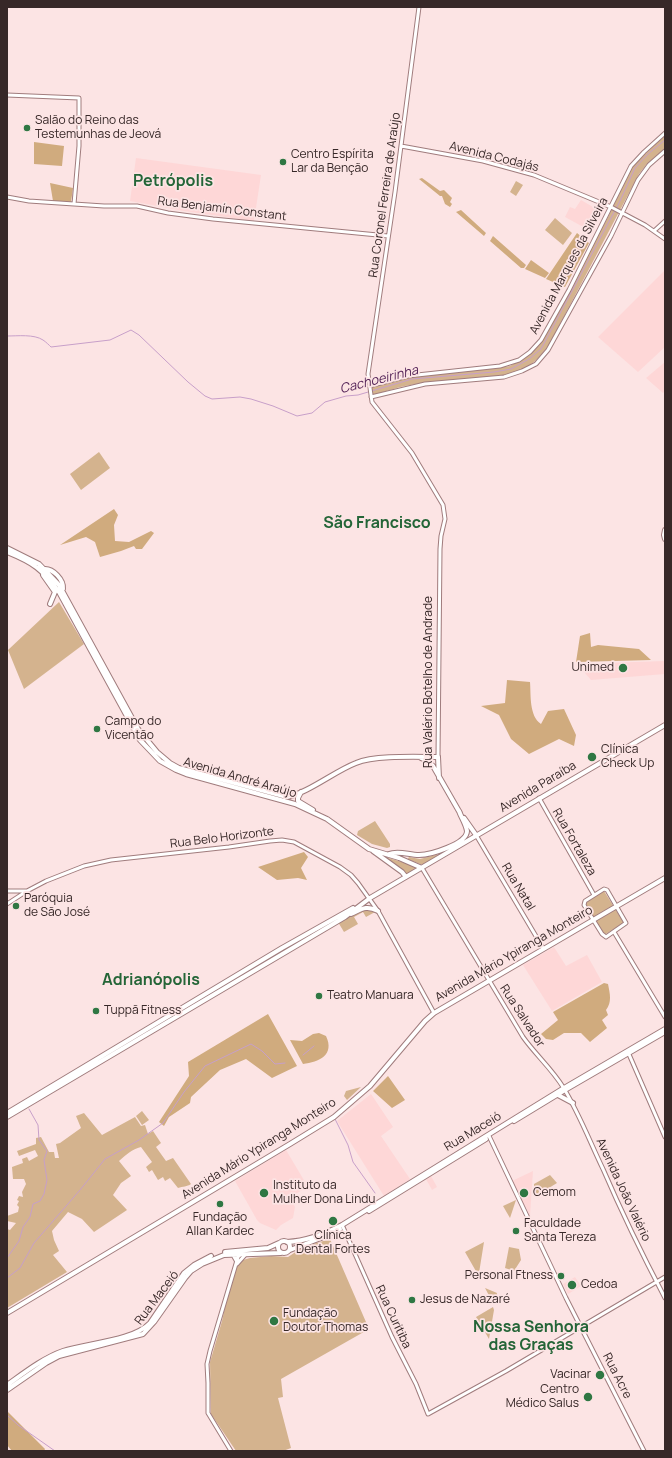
<!DOCTYPE html>
<meta charset="utf-8">
<style>
body{margin:0}
#map{position:relative;width:672px;height:1458px;overflow:hidden;background:#fce4e4;font-family:Manrope,sans-serif}
canvas{display:block}
.frame{position:absolute;inset:0;border:8px solid #372828;pointer-events:none}
</style>
<div id="map">
<canvas width="672" height="1458"></canvas>
<div class="frame"></div>
</div>
<script>
const context = document.querySelector('canvas').getContext('2d');
context.lineJoin = 'round';
function paint(path, color) {
  context.fillStyle = color;
  context.fill(path, 'evenodd');
}
function strokePath(path, color, width, dash) {
  context.strokeStyle = color;
  context.lineWidth = width;
  context.lineCap = dash ? 'butt' : 'round';
  context.setLineDash(dash || []);
  context.stroke(path);
}
function write(font, color, halo, rows, align = 'center') {
  context.font = font + ' Manrope,sans-serif';
  context.lineWidth = 3.5;
  context.setLineDash([]);
  context.textBaseline = 'middle';
  context.strokeStyle = halo;
  context.fillStyle = color;
  for (const [text, x, y, turn = 0] of rows) {
    context.save();
    context.translate(x, y);
    context.rotate((+turn || 0) * Math.PI / 180);
    context.textAlign = isNaN(turn) ? turn : align;
    if (halo) context.strokeText(text, 0, 0);
    context.fillText(text, 0, 0);
    context.restore();
  }
}
const built = new Path2D(`
 M136 158 261 175 254 221 184 211 130 201Z
 M581 200 598 210 587 229 565 217 570 207 575 209Z
 M665 270V347L638 372 598 337Z
 M665 362V391L663 393 646 378Z
 M665 661V674L591 680 577 664Z
 M554 947 566 966 587 955 602 982 552 1011 523 965Z
 M371 1094 393 1127 381 1136 410 1179 384 1196 337 1121Z
 M286 1150 308 1187 290 1197 295 1207 293 1218 281 1225 276 1230 260 1223 257 1220 235 1181Z
 M533 1171 530 1216 525 1205H523L512 1181Z
 M431 1176 437 1187 432 1190 426 1179Z
 M575 1277 581 1286 568 1294 563 1284Z`);
const green = new Path2D(`
 M665 135V149L646 165 639 174 549 345C542 354 535 363 525 368 500 383 446 380 416 384 401 386 386 391 372 396L370 387 413 376 497 368 510 366 526 357 540 342 608 217 632 167Z
 M516 181 523 185 516 196 510 192Z
 M555 218 572 233 563 245 545 230Z
 M99 452 110 468 81 490 70 474Z
 M59 602 84 644 24 689 8 650Z
 M375 821 390 844V847L387 848 372 844 357 835 358 831Z
 M440 854 423 865 410 860 408 864 415 867 416 869 408 875 382 856 405 863 409 857 420 859Z
 M604 891 624 923 604 935 585 903Z
 M365 908H370L375 912 366 917 363 912 354 917 358 924 344 932 338 922Z
 M361 1087 347 1100 344 1096 346 1091Z
 M142 1111 149 1120 142 1125 136 1116Z
 M84 1113 102 1135 135 1117 141 1126 145 1125 148 1134 153 1131 161 1143 156 1147 166 1161 173 1158 191 1184C187 1187 183 1186 178 1188L170 1178 165 1181 163 1177 158 1180 152 1170 149 1172 146 1167 152 1162 141 1147C132 1149 126 1155 119 1161L131 1176 121 1183 113 1195 127 1210 94 1232 82 1219 68 1212 52 1231 54 1240 59 1251 53 1255 67 1272 7 1308V1229L10 1230 16 1223 7 1221V1216L18 1212 19 1207 17 1205 19 1201 17 1200 19 1196 23 1197 22 1192 26 1184 24 1179H13L12 1167 23 1163 22 1159 27 1157 29 1161 38 1156 35 1150 19 1156 17 1151 36 1144V1138L41 1137 49 1152H54L55 1158H59L56 1144 60 1143 81 1128 76 1116Z
 M550 1175 557 1183 534 1197V1184Z
 M516 1200 510 1218 503 1206Z
 M330 1239 369 1329 281 1379 283 1397 278 1398 291 1448 283 1451H236L211 1414 210 1362 222 1321 229 1288 237 1266 243 1260 250 1258 271 1256 288 1257 303 1247Z
 M484 1242 479 1273H477L465 1252Z
 M509 1247 519 1249 521 1260 514 1271 505 1268Z
 M485 1288 497 1293 495 1303H493Z
 M493 1307 494 1310 489 1339 476 1317Z`);
const forest = new Path2D(`
 M34 142 64 146 62 166 34 164Z
 M422 178 440 191 444 190 452 198 450 202 452 204 450 207 445 204 442 196H440L419 179Z
 M50 183 73 188 71 202 53 201Z
 M461 210 486 233 484 236 456 212Z
 M577 233 589 243 565 287 546 279Z
 M493 236 526 265 524 268H521L490 241Z
 M531 260 549 273 545 278 525 269Z
 M114 509 118 515 114 525 115 541 129 542 151 531 154 533 142 549H136L134 546 121 551 100 557 95 542 86 537 60 545Z
 M590 633 591 647 598 645 639 649 651 660 576 662 580 636Z
 M507 680 530 682C531 695 529 716 541 724L548 711 564 709 576 735 574 746 559 739 529 754 511 739 499 715 481 706 505 703Z
 M304 852 308 857 301 868 307 880 298 878 277 880 258 867Z
 M604 983 608 984C610 994 612 1002 606 1010L608 1015 602 1020 607 1028 590 1042 581 1033H564L553 1040 546 1039 541 1034 558 1020 553 1012Z
 M268 1014 297 1066 272 1078 246 1059 220 1070 191 1097 190 1103 169 1117 164 1126 159 1122 189 1076 188 1062Z
 M319 1033 326 1036C335 1055 319 1062 303 1064L290 1040 302 1041 313 1034Z
 M388 1076 405 1100 392 1108 373 1091Z
 M7 1411 45 1449 44 1451H12L7 1445Z`);
const stream = new Path2D(`
 M7 336C18 336 34 334 43 340 46 342 49 345 51 347L110 340 131 330 139 335 188 382 205 396 212 399 240 397 251 399 273 406 297 416 312 413 325 402 346 396 358 395 412 379 494 372 511 369 529 359 541 349 620 201 635 168 648 154 665 140
 M303 1055 314 1046
 M335 1119 348 1145 353 1162 375 1193
 M7 1258 19 1241 23 1227 30 1217 33 1204 40 1201 44 1194 47 1180 44 1160 47 1151 39 1140 38 1125 29 1109
 M7 1278 20 1268 34 1243 80 1190 105 1159 139 1140 163 1123 184 1092 205 1066 251 1044 262 1051 275 1064 285 1063
 M7 1415 18 1425 55 1451`);
const minor = new Path2D(`
 M419 7 395 192 368 374 372 402 412 453 443 505 445 519 441 536 440 549 438 757
 M7 95 79 98V146L74 204
 M401 146 483 161 534 175 611 207 645 225 665 239
 M7 197 29 201 104 206H137L168 213 213 219 388 236
 M654 231 665 221
 M369 386 408 376 500 366 519 360 530 352 541 340 569 290 631 166 644 152 665 133
 M371 397 425 384 504 377 522 371 536 364 548 350 611 236 638 180 649 165 665 151
 M539 798 594 895
 M476 835 543 948
 M422 868 523 1037C535 1054 552 1069 563 1087 579 1113 590 1142 603 1169 622 1213 643 1256 665 1298
 M604 889 607 890 626 923 606 937 602 934 584 905 585 901Z
 M7 891H27
 M7 904 27 891 46 881 84 866 111 860 229 847 270 841 282 840 294 842 340 867 351 875 358 883 378 911 434 1013
 M614 932 665 1017
 M628 1052 665 1137
 M489 1136 566 1298 644 1451
 M343 1227 392 1337 416 1384 428 1414 506 1371 665 1277
 M237 1264 245 1255
 M231 1451 208 1413V1383L207 1364 210 1351 238 1257 241 1254`);
const major = new Path2D(`
 M665 530 664 535 665 539
 M7 548 39 564 59 585 138 729 157 752 170 763 179 768 287 797C308 793 335 771 356 763 375 755 417 757 438 757L439 778
 M7 552C34 563 42 569 59 592L140 740 160 761 176 770 186 774 295 804 327 819 369 849 399 858 422 868
 M44 569C53 568 64 580 63 589
 M43 575 55 592
 M50 604 55 592
 M421 758 428 761 433 766 460 813
 M301 792 298 798V801L313 810
 M464 818 476 835
 M373 851 402 872 406 877
 M389 854C398 850 409 855 419 855 430 855 467 844 467 831 466 824 461 817 459 811
 M351 914C362 909 366 905 378 911
 M558 1095 573 1103
 M7 1113 282 948 353 908
 M7 1117 345 917 370 898 665 725
 M514 1121 565 1090 665 1032
 M369 1211 486 1139
 M278 1247a6 6 0 1 1 12 0a6 6 0 1 1-12 0Z
 M287 1242C307 1241 325 1234 342 1225L564 1088 665 1029
 M290 1250 321 1238 340 1229
 M225 1252 268 1248 279 1243
 M233 1254 237 1261
 M7 1313 290 1144 334 1117 370 1086 425 1021 434 1013 665 878
 M7 1385C24 1373 43 1358 63 1351 87 1343 133 1341 150 1323L184 1273 194 1265 211 1256
 M7 1390 46 1363 59 1356 143 1334 154 1322 185 1278 191 1271 202 1264 224 1255 281 1253`);
const markers = [
 [27,128,4,"#2f7743"],
 [283,162,4,"#2f7743"],
 [623,668,5,"#2f7743"],
 [97,729,4,"#2f7743"],
 [592,757,5,"#2f7743"],
 [16,906,4,"#2f7743"],
 [319,996,4,"#2f7743"],
 [96,1011,4,"#2f7743"],
 [264,1193,5,"#2f7743"],
 [524,1193,5,"#2f7743"],
 [220,1204,4,"#2f7743"],
 [333,1221,5,"#2f7743"],
 [516,1231,4,"#2f7743"],
 [561,1276,4,"#2f7743"],
 [572,1285,5,"#2f7743"],
 [412,1300,4,"#2f7743"],
 [274,1321,5,"#2f7743"],
 [600,1375,5,"#2f7743"],
 [588,1397,5,"#2f7743"]
];
const poiNames = [
 ["Salão do Reino das",35,121],
 ["Testemunhas de Jeová",35,135],
 ["Centro Espírita",291,155],
 ["Lar da Benção",291,169],
 ["Unimed",614,668,"right"],
 ["Campo do",105,722],
 ["Vicentão",105,736],
 ["Clínica",601,750],
 ["Check Up",601,764],
 ["Paróquia",24,899],
 ["de São José",24,913],
 ["Teatro Manuara",327,996],
 ["Tuppã Fitness",104,1011],
 ["Instituto da",273,1186],
 ["Mulher Dona Lindu",273,1200],
 ["Cemom",533,1193],
 ["Fundação",220,1218,"center"],
 ["Allan Kardec",220,1232,"center"],
 ["Faculdade",524,1224],
 ["Santa Tereza",524,1238],
 ["Clínica",333,1236,"center"],
 ["Dental Fortes",333,1250,"center"],
 ["Personal Ftness",553,1276,"right"],
 ["Cedoa",581,1285],
 ["Jesus de Nazaré",420,1300],
 ["Fundação",283,1314],
 ["Doutor Thomas",283,1328],
 ["Vacinar",591,1375,"right"],
 ["Centro",579,1390,"right"],
 ["Médico Salus",579,1404,"right"]
];
const streetNames = [
 ["Avenida Codajás",494,157,14],
 ["Rua Coronel Ferreira de Araújo",385,195,-82],
 ["Rua Benjamín Constant",222,209,7],
 ["Avenida Marques da Silveira",569,266,-62],
 ["Rua Valério Botelho de Andrade",429,682,-90],
 ["Avenida André Araújo",240,778,16],
 ["Avenida Paraíba",538,787,-31],
 ["Rua Belo Horizonte",222,838,-7],
 ["Rua Fortaleza",574,842,60],
 ["Rua Natal",518,887,59],
 ["Avenida Mário Ypiranga Monteiro",514,954,-30],
 ["Rua Salvador",522,1016,57],
 ["Rua Maceió",473,1132,-31],
 ["Avenida Mário Ypiranga Monteiro",259,1149,-32],
 ["Avenida João Valério",623,1190,65],
 ["Rua Maceió",157,1298,-53],
 ["Rua Curitiba",393,1317,65],
 ["Rua Acre",617,1376,63]
];
const waterNames = [
 ["Cachoeirinha",379,380,-14]
];
const districtNames = [
 ["Petrópolis",173,182],
 ["São Francisco",377,524],
 ["Adrianópolis",151,981],
 ["Nossa Senhora",531,1328],
 ["das Graças",531,1346]
];
paint(built, '#fed7d7');
paint(green, '#d4b38e');
paint(forest, '#d0ab7e');
strokePath(stream, '#c79fc9', 1);
strokePath(minor, '#a07c7d', 5);
strokePath(major, '#a07c7d', 6);
strokePath(minor, '#fff', 3);
strokePath(major, '#fff', 4);
for (const [x, y, r, color] of markers) {
  const dot = new Path2D();
  dot.arc(x, y, r, 0, 2 * Math.PI);
  context.fillStyle = color;
  context.fill(dot);
  strokePath(dot, '#fce4e4', 1.5);
}
write('12px', '#372828', '#fce4e4', poiNames, 'left');
write('12px', '#372828', '#fce4e4', streetNames);
write('italic 13px', '#552458', '#fce4e4', waterNames);
write('bold 16px', '#246537', '#fce4e4', districtNames);
</script>
